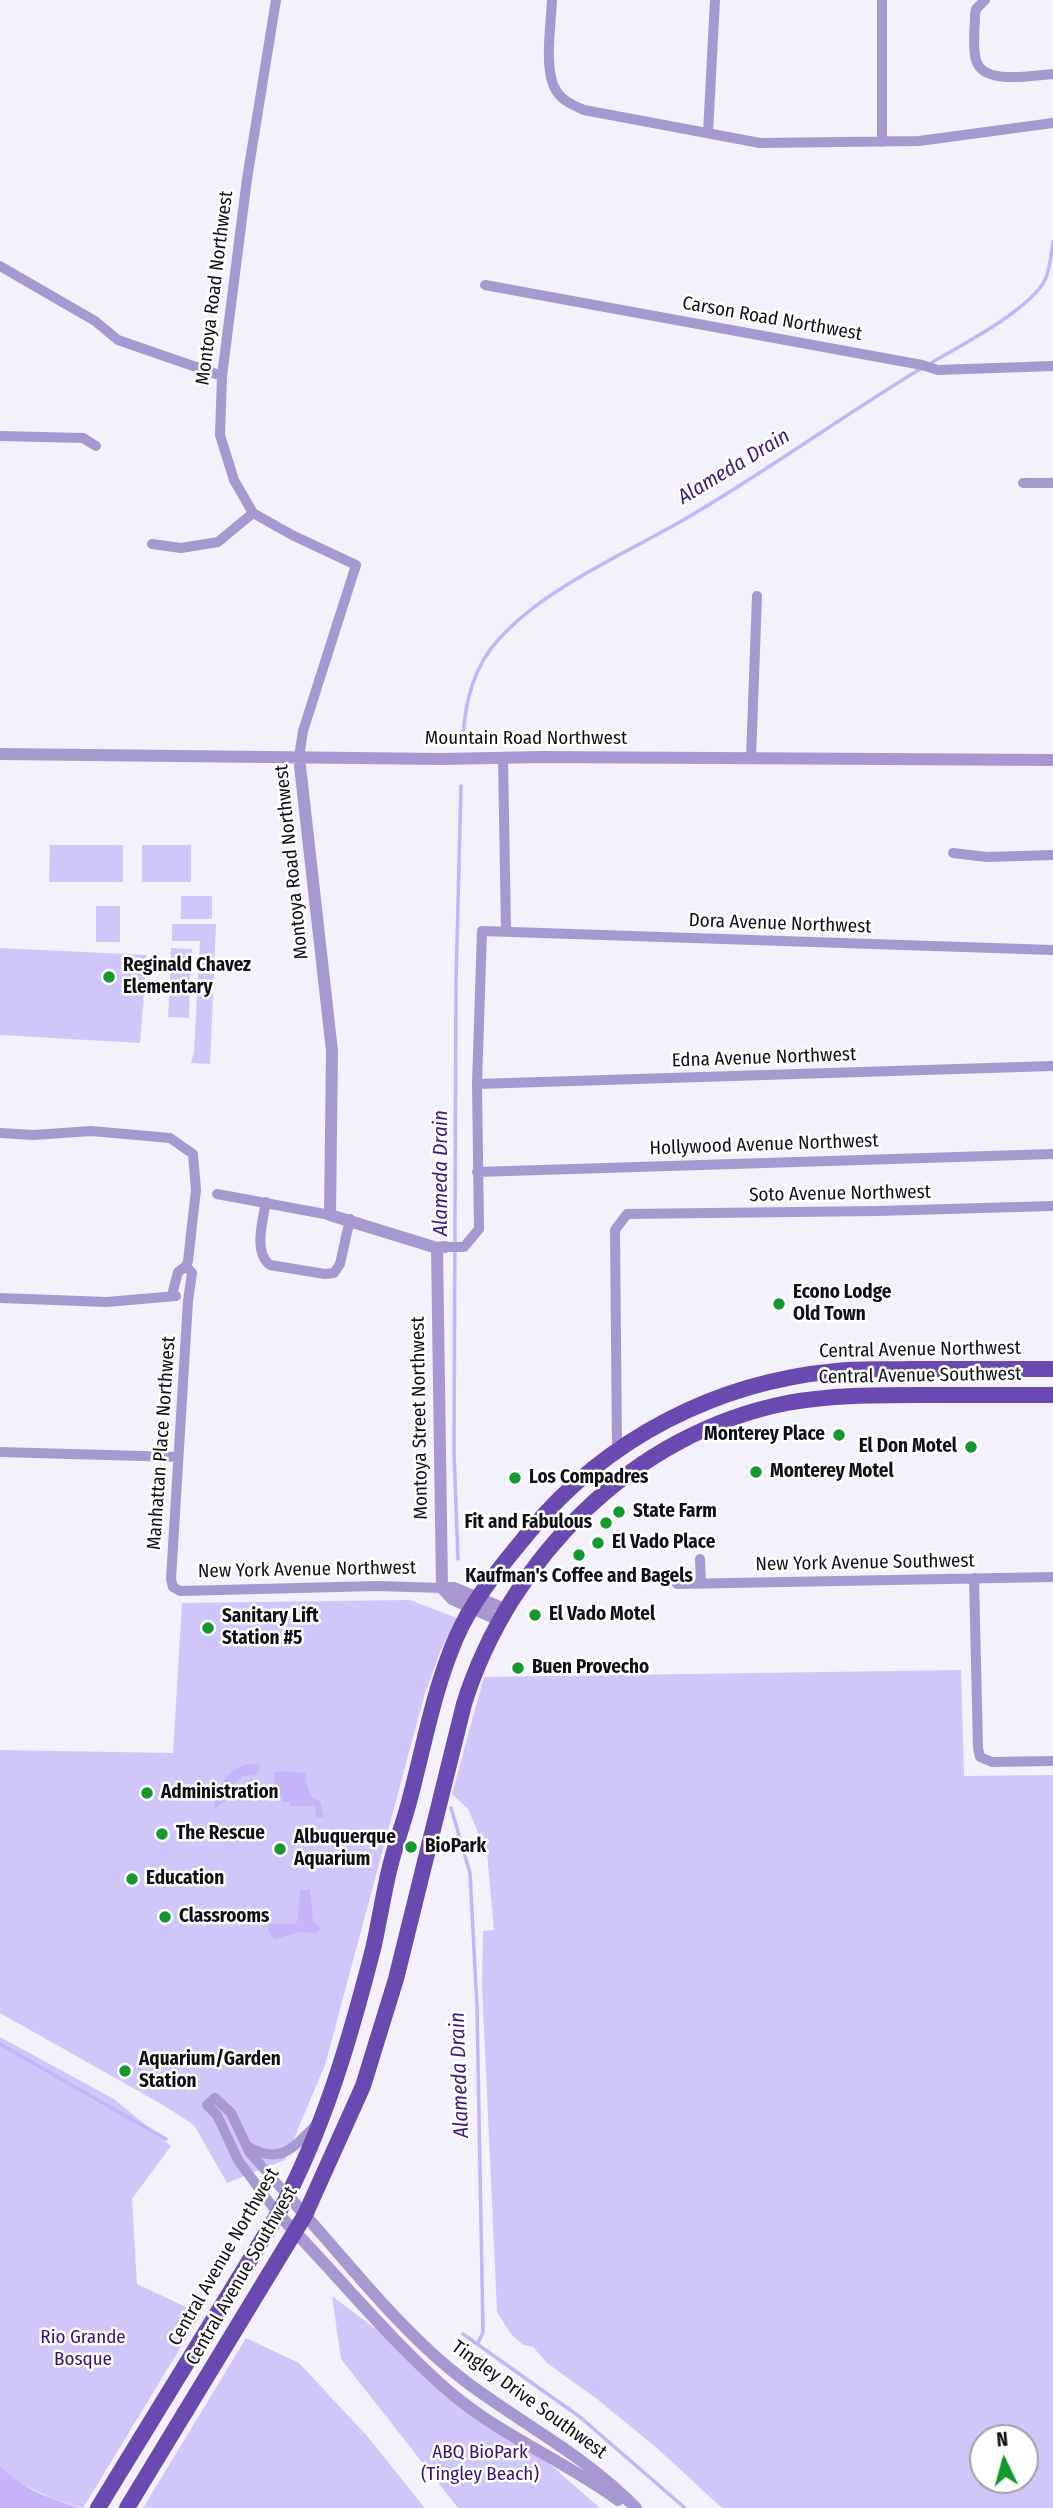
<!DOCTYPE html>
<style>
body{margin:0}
#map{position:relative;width:1053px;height:2508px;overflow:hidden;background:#f3f1fc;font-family:"Fira Sans Condensed",sans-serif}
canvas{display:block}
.north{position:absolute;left:969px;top:2424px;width:70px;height:70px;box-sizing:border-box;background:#fff;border:2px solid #9f9fa1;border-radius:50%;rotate:355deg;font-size:19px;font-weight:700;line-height:28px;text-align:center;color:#100f15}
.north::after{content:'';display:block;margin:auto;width:24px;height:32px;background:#15982c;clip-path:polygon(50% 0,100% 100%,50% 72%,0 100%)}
</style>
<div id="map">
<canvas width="1053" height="2508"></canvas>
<div class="north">N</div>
</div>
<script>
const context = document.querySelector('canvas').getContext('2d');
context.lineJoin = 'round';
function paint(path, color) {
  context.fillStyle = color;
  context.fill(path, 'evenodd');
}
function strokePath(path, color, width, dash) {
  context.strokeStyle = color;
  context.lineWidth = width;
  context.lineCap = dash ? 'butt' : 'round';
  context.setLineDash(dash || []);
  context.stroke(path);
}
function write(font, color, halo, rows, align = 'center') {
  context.font = font + ' "Fira Sans Condensed",sans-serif';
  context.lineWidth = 5;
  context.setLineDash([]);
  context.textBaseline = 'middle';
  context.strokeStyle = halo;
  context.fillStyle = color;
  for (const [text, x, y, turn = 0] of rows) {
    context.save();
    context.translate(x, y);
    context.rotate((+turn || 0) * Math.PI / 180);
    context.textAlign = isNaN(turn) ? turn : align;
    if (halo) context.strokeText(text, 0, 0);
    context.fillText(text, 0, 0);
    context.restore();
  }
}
const green = new Path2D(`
 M50 845H123V882H49Z
 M142 845H191V882H142Z
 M181 896H212V919H181Z
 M96 906H120V942H96Z
 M172 924H216L210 1064 191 1063 194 1052 200 941H172Z
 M0 948 147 955 140 1043 0 1035Z
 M171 948 192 949 190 982 170 981Z
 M170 985H190L189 1018 168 1017Z
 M410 1600 457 1618 440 1652 425 1693 325 2065 285 2160 227 2183 194 2125 163 2105 0 2013V1750L173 1753 182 1603Z
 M961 1670 964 1776 1053 1775V2508H722L658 2449 597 2399 547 2363 533 2347 523 2345 511 2334 497 2312 482 1985 483 1931 494 1930 487 1853 468 1809 452 1794 484 1677ZM983 2438H1025V2480H983Z
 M0 2037 114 2099 171 2146 132 2199 137 2284 201 2314 83 2508 56 2500 13 2480 0 2466Z
 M332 2296 516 2435 600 2508H458L341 2359Z
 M246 2338 299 2363 367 2436 425 2508H143Z`);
const water = new Path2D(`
 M248 1764 260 1765 256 1775 243 1776 227 1789 226 1800 214 1810C214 1790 228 1768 248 1764Z
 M282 1771 305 1773C308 1785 307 1797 320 1801L324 1817H316L315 1806H290V1802H282V1796H276L274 1773Z
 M300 1890H310C310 1900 314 1908 312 1918L320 1929 316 1933 299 1932 276 1939 272 1937 267 1927 268 1924H294L297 1921Z
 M0 2466C20 2488 51 2499 80 2508H0Z`);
const stream = new Path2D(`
 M929 364C958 347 1030 310 1045 280 1050 270 1051 254 1053 242
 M463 742C464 705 473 667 499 639 546 587 625 554 685 519 766 472 842 416 922 368
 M458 1559 454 1452 456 982 461 786
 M451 1808 470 1873 477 2007 483 2332 478 2343
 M0 2044 166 2139
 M463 2334 580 2417 685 2508`);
const minor = new Path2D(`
 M276 0 247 179 222 376 220 435 234 480 253 513 292 535 356 565 303 731 299 757
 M552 0C551 25 543 72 557 92 563 101 573 105 584 110L760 143 919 141 1053 123
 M985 0 976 9 975 15C975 29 972 46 976 60 983 86 1033 75 1053 74
 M708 133 715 0
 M882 142V0
 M0 266 95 321 118 340 222 376
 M485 285 922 365 938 370 1053 366
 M0 436 83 438 96 446
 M1023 483H1053
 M152 544 181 548 218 542 253 513
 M503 757 506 931
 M751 758 757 596
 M953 853 987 857 1053 855
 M477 1084 1053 1066
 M0 1133 34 1135 91 1131 170 1138 193 1154 196 1190 188 1261 186 1266 178 1272 172 1295
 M477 1172 1053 1154
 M217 1194 330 1215
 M266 1202C263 1220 253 1252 270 1265L325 1274 334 1273 340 1264 350 1219
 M445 1247H464L479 1229 477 1084 482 931 1053 950
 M186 1266 192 1273 188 1301 171 1579 173 1587 180 1591 377 1586 442 1588
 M0 1298 107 1302 176 1296
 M617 1449 615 1230 627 1214 877 1211 1053 1206
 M0 1452 178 1457
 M700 1559 701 1583
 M974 1578 978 1748 980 1757 992 1762 1053 1761
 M677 1584 1053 1577
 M247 2146C280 2166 293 2148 316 2125
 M278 2214 238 2160 217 2115 207 2105 215 2098 231 2113 250 2153 288 2196`);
const tertiary = new Path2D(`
 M0 754 442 759 541 757 1053 760
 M299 757 332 1051 330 1215 437 1248 445 1247
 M437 1248 442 1588
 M442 1588H454L505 1609
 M442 1588 452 1599 499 1620
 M288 2196C344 2257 399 2331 465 2381 522 2424 586 2456 636 2508
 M278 2214C336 2273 389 2340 452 2394 502 2436 565 2461 618 2500`);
const primary = new Path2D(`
 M98 2508 278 2214C323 2132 350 2039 373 1949 380 1919 384 1888 392 1859 397 1840 404 1821 409 1802 424 1747 433 1691 456 1638 473 1598 503 1564 530 1531 607 1438 717 1382 836 1371 860 1368 885 1370 909 1369 957 1369 1005 1369 1053 1369
 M127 2508 305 2215 363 2086 396 1979 464 1704C510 1558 634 1433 787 1403 831 1395 875 1395 920 1395 964 1395 1009 1395 1053 1395`);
const markers = [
 [109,977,7,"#15982c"],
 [779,1304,7,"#15982c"],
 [839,1435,7,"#15982c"],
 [971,1447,7,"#15982c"],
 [756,1472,7,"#15982c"],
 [515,1478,7,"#15982c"],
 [619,1512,7,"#15982c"],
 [606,1523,7,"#15982c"],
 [598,1543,7,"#15982c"],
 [579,1555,7,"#15982c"],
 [535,1615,7,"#15982c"],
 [208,1628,7,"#15982c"],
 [518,1668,7,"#15982c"],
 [147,1793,7,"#15982c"],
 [162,1834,7,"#15982c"],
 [411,1847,7,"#15982c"],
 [280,1849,7,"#15982c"],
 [132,1879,7,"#15982c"],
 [165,1917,7,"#15982c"],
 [125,2071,7,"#15982c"]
];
const streetNames = [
 ["Montoya Road Northwest",215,288,-83],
 ["Carson Road Northwest",772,319,10],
 ["Mountain Road Northwest",526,739],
 ["Montoya Road Northwest",292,862,-96],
 ["Dora Avenue Northwest",780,924,2],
 ["Edna Avenue Northwest",764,1058,-2],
 ["Hollywood Avenue Northwest",764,1145,-2],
 ["Soto Avenue Northwest",840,1194,-1],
 ["Central Avenue Northwest",920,1350,-1],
 ["Central Avenue Southwest",920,1376,-1],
 ["Montoya Street Northwest",420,1418,-91],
 ["Manhattan Place Northwest",162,1443,-86],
 ["New York Avenue Southwest",865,1563,-1],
 ["New York Avenue Northwest",307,1570,-1],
 ["Central Avenue Northwest",224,2257,-60],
 ["Central Avenue Southwest",242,2276,-60],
 ["Tingley Drive Southwest",529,2400,36]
];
const poiNames = [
 ["Reginald Chavez",123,966],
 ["Elementary",123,988],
 ["Econo Lodge",793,1293],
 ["Old Town",793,1315],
 ["Monterey Place",825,1435,"right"],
 ["El Don Motel",957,1447,"right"],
 ["Monterey Motel",770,1472],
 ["Los Compadres",529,1478],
 ["State Farm",633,1512],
 ["Fit and Fabulous",592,1523,"right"],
 ["El Vado Place",612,1543],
 ["Kaufman's Coffee and Bagels",579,1577,"center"],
 ["El Vado Motel",549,1615],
 ["Sanitary Lift",222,1617],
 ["Station #5",222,1639],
 ["Buen Provecho",532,1668],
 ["Administration",161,1793],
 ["The Rescue",176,1834],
 ["Albuquerque",294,1838],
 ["Aquarium",294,1860],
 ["BioPark",425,1847],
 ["Education",146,1879],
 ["Classrooms",179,1917],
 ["Aquarium/Garden",139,2060],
 ["Station",139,2082]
];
const parkNames = [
 ["Rio Grande",83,2338],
 ["Bosque",83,2360],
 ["ABQ BioPark",480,2453],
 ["(Tingley Beach)",480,2475]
];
const waterNames = [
 ["Alameda Drain",734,467,-31],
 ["Alameda Drain",441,1173,-90],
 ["Alameda Drain",460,2075,-92]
];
paint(green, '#d1c6f9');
paint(water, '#c4b4fa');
strokePath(stream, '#c4b4fa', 3.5);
strokePath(minor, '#a699d2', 10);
strokePath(tertiary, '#a699d2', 12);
strokePath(primary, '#6a49b0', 16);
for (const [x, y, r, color] of markers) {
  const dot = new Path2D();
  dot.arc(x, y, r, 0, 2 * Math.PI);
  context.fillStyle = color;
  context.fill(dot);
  strokePath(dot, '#fff', 2.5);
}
write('19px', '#100f15', '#fff', streetNames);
write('bold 19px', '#100f15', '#fff', poiNames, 'left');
write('19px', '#3b0f75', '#fff', parkNames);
write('italic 21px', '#41197d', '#fff', waterNames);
</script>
